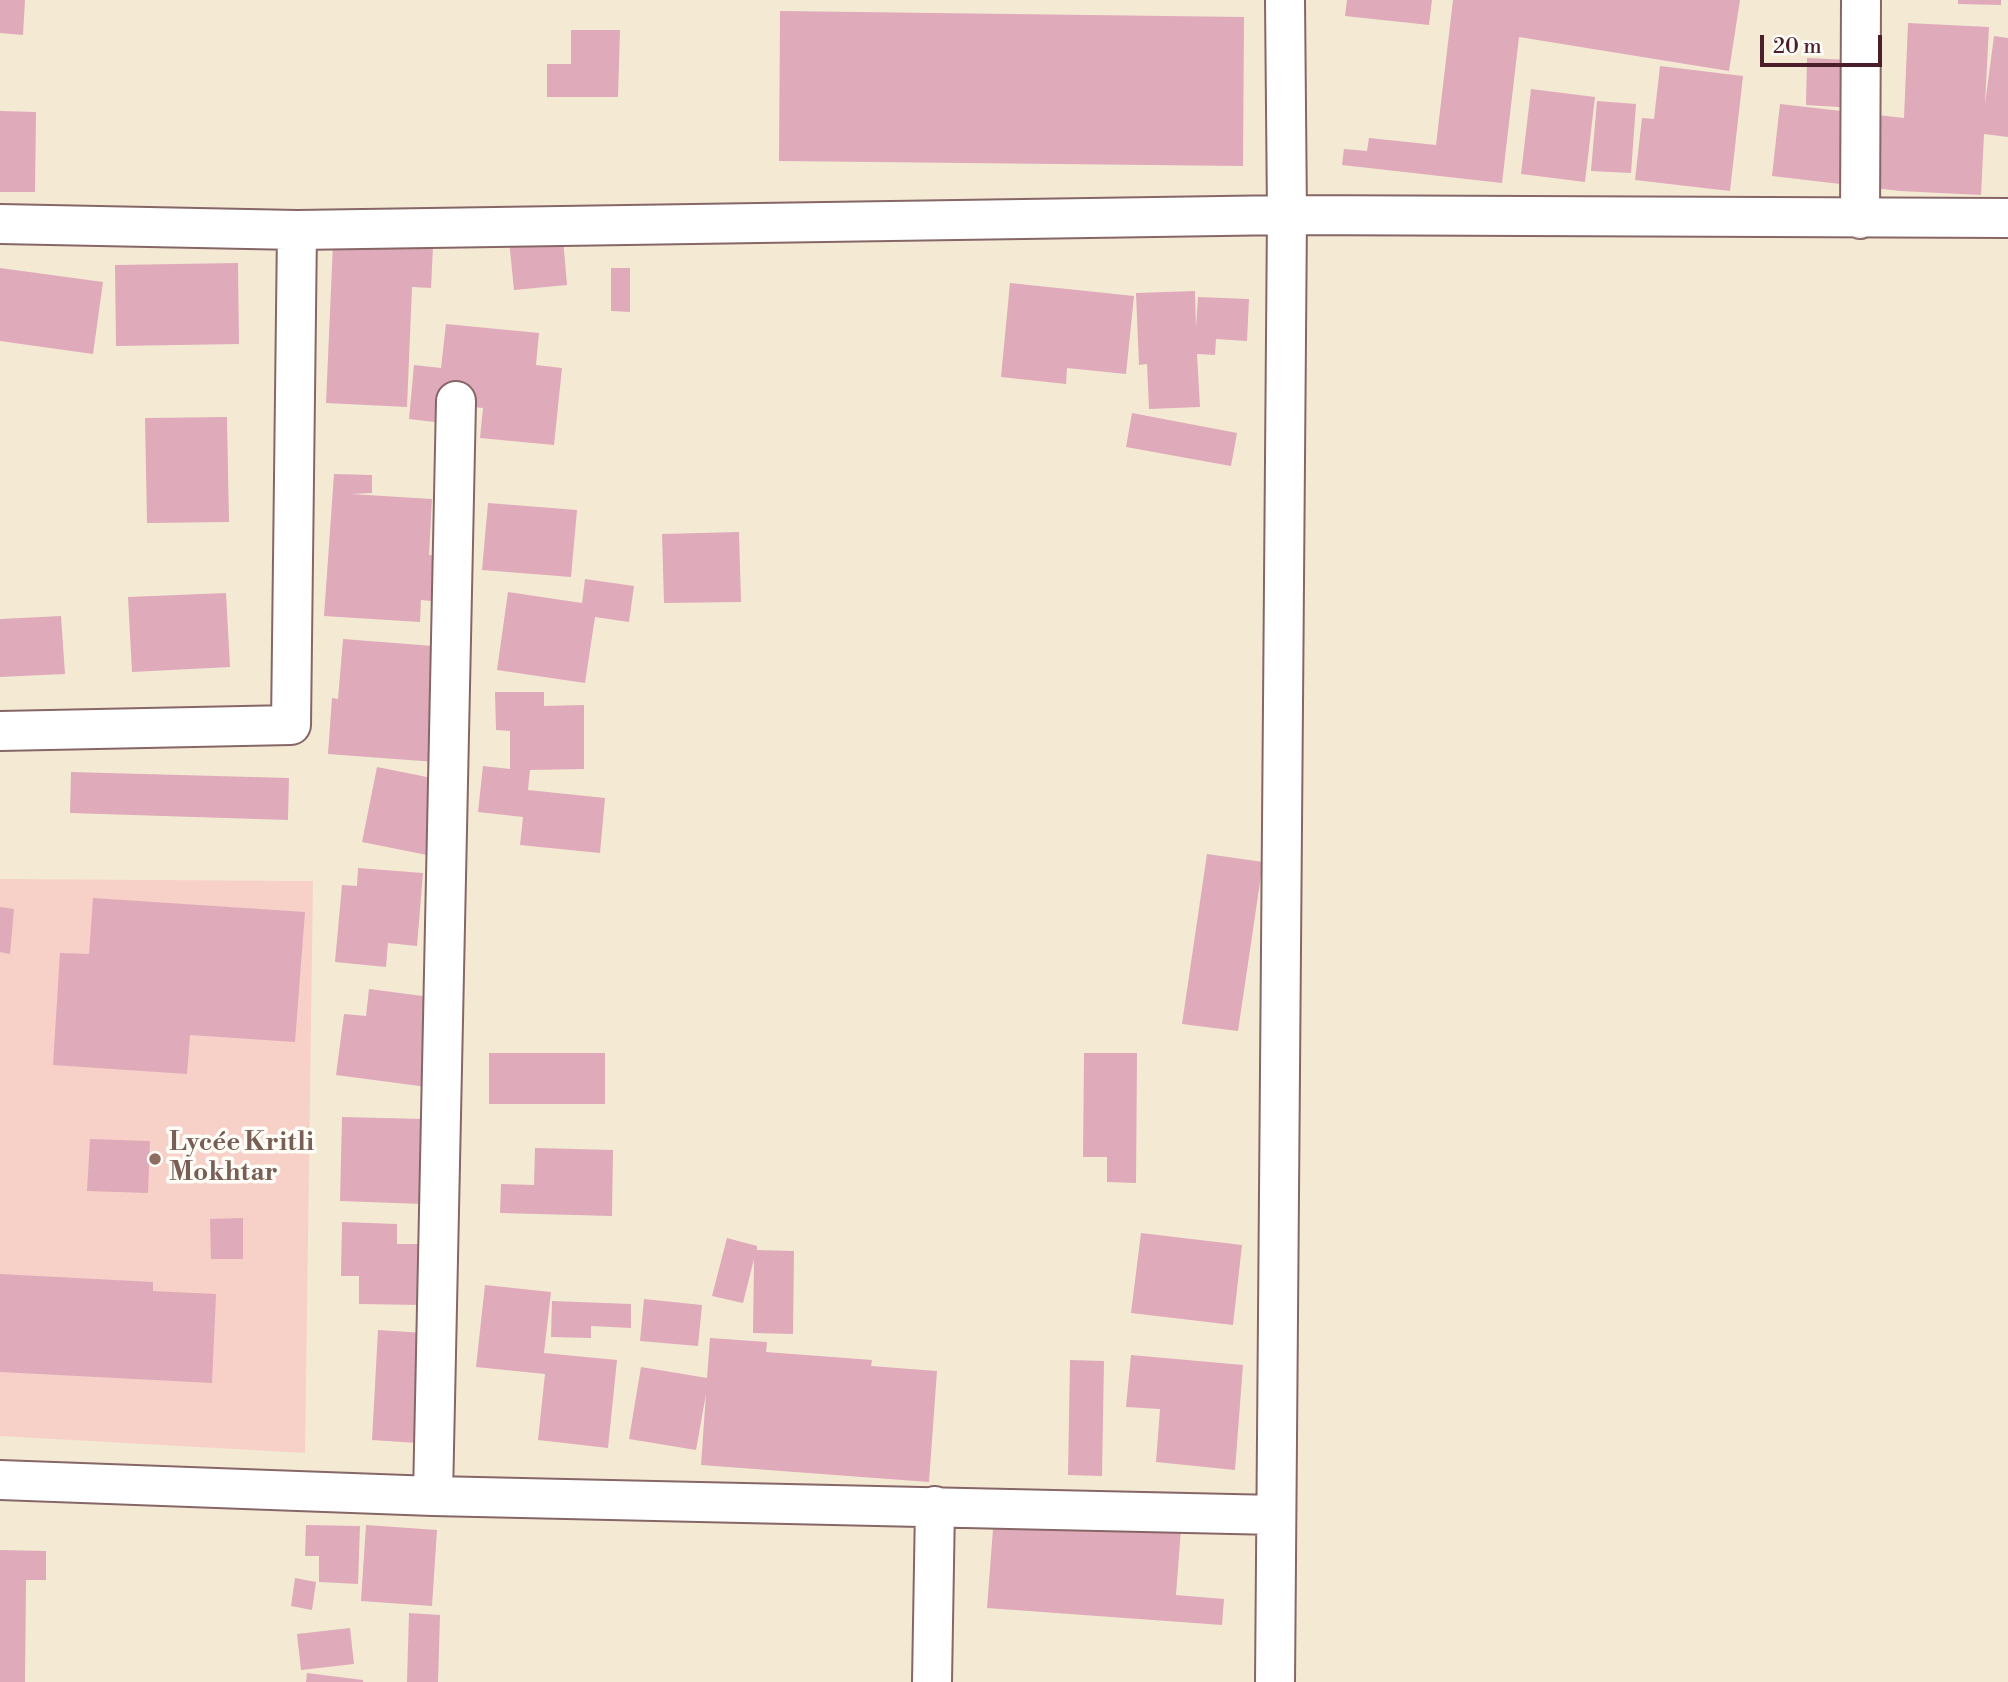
<!DOCTYPE html>
<meta charset="utf-8">
<style>
body{margin:0}
#map{position:relative;width:2008px;height:1682px;overflow:hidden;background:#f4ead4;font-family:"Libre Bodoni",serif}
canvas{display:block}
.scale{position:absolute;left:1760px;top:35px;width:122px;height:32px;box-sizing:border-box;border:4px solid #4a1f2b;border-top:0;padding-left:9px;font-size:21px;line-height:24px;white-space:nowrap;color:#4a1f2b;-webkit-text-stroke:5px #fdfcf7;paint-order:stroke}
</style>
<div id="map">
<canvas width="2008" height="1682"></canvas>
<div class="scale">20 m</div>
</div>
<script>
const context = document.querySelector('canvas').getContext('2d');
context.lineJoin = 'round';
function paint(path, color) {
  context.fillStyle = color;
  context.fill(path, 'evenodd');
}
function strokePath(path, color, width, dash) {
  context.strokeStyle = color;
  context.lineWidth = width;
  context.lineCap = dash ? 'butt' : 'round';
  context.setLineDash(dash || []);
  context.stroke(path);
}
function write(font, color, halo, rows, align = 'center') {
  context.font = font + ' "Libre Bodoni",serif';
  context.lineWidth = 7;
  context.setLineDash([]);
  context.textBaseline = 'middle';
  context.strokeStyle = halo;
  context.fillStyle = color;
  for (const [text, x, y, turn = 0] of rows) {
    context.save();
    context.translate(x, y);
    context.rotate((+turn || 0) * Math.PI / 180);
    context.textAlign = isNaN(turn) ? turn : align;
    if (halo) context.strokeText(text, 0, 0);
    context.fillText(text, 0, 0);
    context.restore();
  }
}
const built = new Path2D(`
 M0 879 313 881 305 1453 0 1436Z`);
const building = new Path2D(`
 M0 0H25L23 35 0 33Z
 M1347 0H1432L1429 25 1345 16Z
 M1453 0H1740L1729 71 1519 37 1502 183 1342 165 1344 149 1367 151 1369 138 1436 145Z
 M1958 0H2001V5L1958 4Z
 M780 11 1244 17 1243 166 779 161Z
 M1908 23 1989 27 1985 104 1994 36 2008 38V137L1984 134 1981 195 1900 191 1772 176 1780 104 1904 118Z
 M571 30H620L618 97H547V64H571Z
 M1807 58 1872 61 1870 109 1806 105Z
 M1660 66 1743 76 1730 191 1635 180 1642 118 1654 119Z
 M1531 89 1595 97 1585 182 1521 174Z
 M1597 101 1636 104 1631 173 1591 171Z
 M0 111 36 112 35 192H0Z
 M561 215 567 285 514 290 507 220Z
 M334 221 434 226 431 288 412 287 407 407 326 403Z
 M238 263 239 344 116 346 115 265Z
 M0 268 103 282 93 354 0 341Z
 M611 268H630V312L611 311Z
 M1010 283 1134 296 1126 374 1067 368 1066 384 1001 377Z
 M1195 291 1196 328 1198 297 1249 299 1247 341 1216 339 1215 355 1197 354 1200 407 1149 409 1147 364 1139 365 1136 293Z
 M446 324 539 333 536 365 562 368 554 445 480 438 483 408 454 405 452 424 409 419 414 365 441 368Z
 M1132 413 1237 433 1231 466 1126 447Z
 M227 417 229 522 147 523 145 418Z
 M334 474 372 475V493L351 494 432 499 429 555 445 556 442 602 421 600 420 622 324 616Z
 M488 503 577 510 571 577 482 570Z
 M739 532 741 602 664 603 662 534Z
 M585 579 634 586 629 622 595 617 585 683 497 670 508 592 582 603Z
 M226 593 230 667 132 672 128 597Z
 M61 616 65 674 0 677V619Z
 M343 639 446 647 432 696 429 730 451 732 449 763 328 754 332 698 338 699Z
 M495 692H544V706L584 705V769L530 770 528 790 605 798 600 853 520 845 523 817 478 812 483 766 510 769V731L496 730Z
 M377 767 447 781 432 856 362 842Z
 M71 772 289 778 288 820 70 813Z
 M1207 854 1263 862 1238 1031 1182 1024Z
 M358 868 423 873 417 946 388 943 386 967 335 962 342 885 357 886Z
 M93 898 305 912 295 1042 190 1035 187 1074 53 1065 60 953 89 954Z
 M0 907 14 909 10 954 0 952Z
 M369 989 438 998 427 1087 336 1075 344 1014 366 1016Z
 M489 1053H605V1104H489Z
 M1084 1053H1137L1136 1183 1107 1182V1157H1083Z
 M342 1117 424 1119 423 1204 340 1201Z
 M90 1139 150 1141 148 1193 87 1191Z
 M535 1148 613 1150 612 1216 500 1213 501 1184 534 1185Z
 M243 1218V1259H211L210 1219Z
 M342 1222 397 1224V1244H424L423 1305 359 1304V1276H341Z
 M1141 1233 1242 1245 1233 1325 1131 1313Z
 M727 1238 757 1246V1250L794 1251 793 1334 753 1333 754 1259 743 1303 712 1296Z
 M0 1274 153 1282V1291L216 1294 212 1383 0 1372Z
 M485 1285 551 1292 544 1353 617 1360 608 1448 538 1440 545 1374 476 1367Z
 M644 1299 702 1305 698 1346 640 1341Z
 M552 1301 631 1304V1328L591 1326V1338L551 1337Z
 M378 1330 439 1334 432 1444 372 1440Z
 M710 1338 767 1342 766 1352 872 1360 871 1366 937 1371 929 1482 701 1465 706 1394 696 1450 629 1439 641 1367 707 1378Z
 M1131 1355 1243 1365 1235 1470 1156 1462 1160 1409 1126 1407Z
 M1070 1360 1104 1361 1102 1476 1068 1475Z
 M994 1516 1181 1529 1176 1595 1224 1599 1222 1625 987 1608Z
 M306 1525 360 1526 358 1584 319 1582V1556H305Z
 M366 1525 437 1530 432 1606 361 1601Z
 M0 1550 46 1551V1580H26L25 1682H0Z
 M295 1578 316 1582 312 1610 291 1606Z
 M409 1613 440 1615 438 1682H407Z
 M350 1628 354 1664 301 1670 297 1634Z
 M307 1673 363 1680V1682H306Z`);
const street = new Path2D(`
 M1860 219 1861 0
 M0 224 297 230 1287 215 2008 218
 M0 731 291 725 297 230
 M0 1480 433 1496 1276 1515
 M433 1496 456 401
 M932 1682 935 1506
 M1275 1682 1287 215 1285 0`);
const markers = [
 [155,1159,7,"#8d6e63"]
];
const educationNames = [
 ["Lycée Kritli",169,1144],
 ["Mokhtar",169,1174]
];
paint(built, '#f7d1c8');
paint(building, '#dfaaba');
strokePath(street, '#866666', 42);
strokePath(street, '#fff', 38);
for (const [x, y, r, color] of markers) {
  const dot = new Path2D();
  dot.arc(x, y, r, 0, 2 * Math.PI);
  context.fillStyle = color;
  context.fill(dot);
  strokePath(dot, '#fdfcf7', 2.5);
}
write('bold 26px', '#785e54', '#fdfcf7', educationNames, 'left');
</script>
